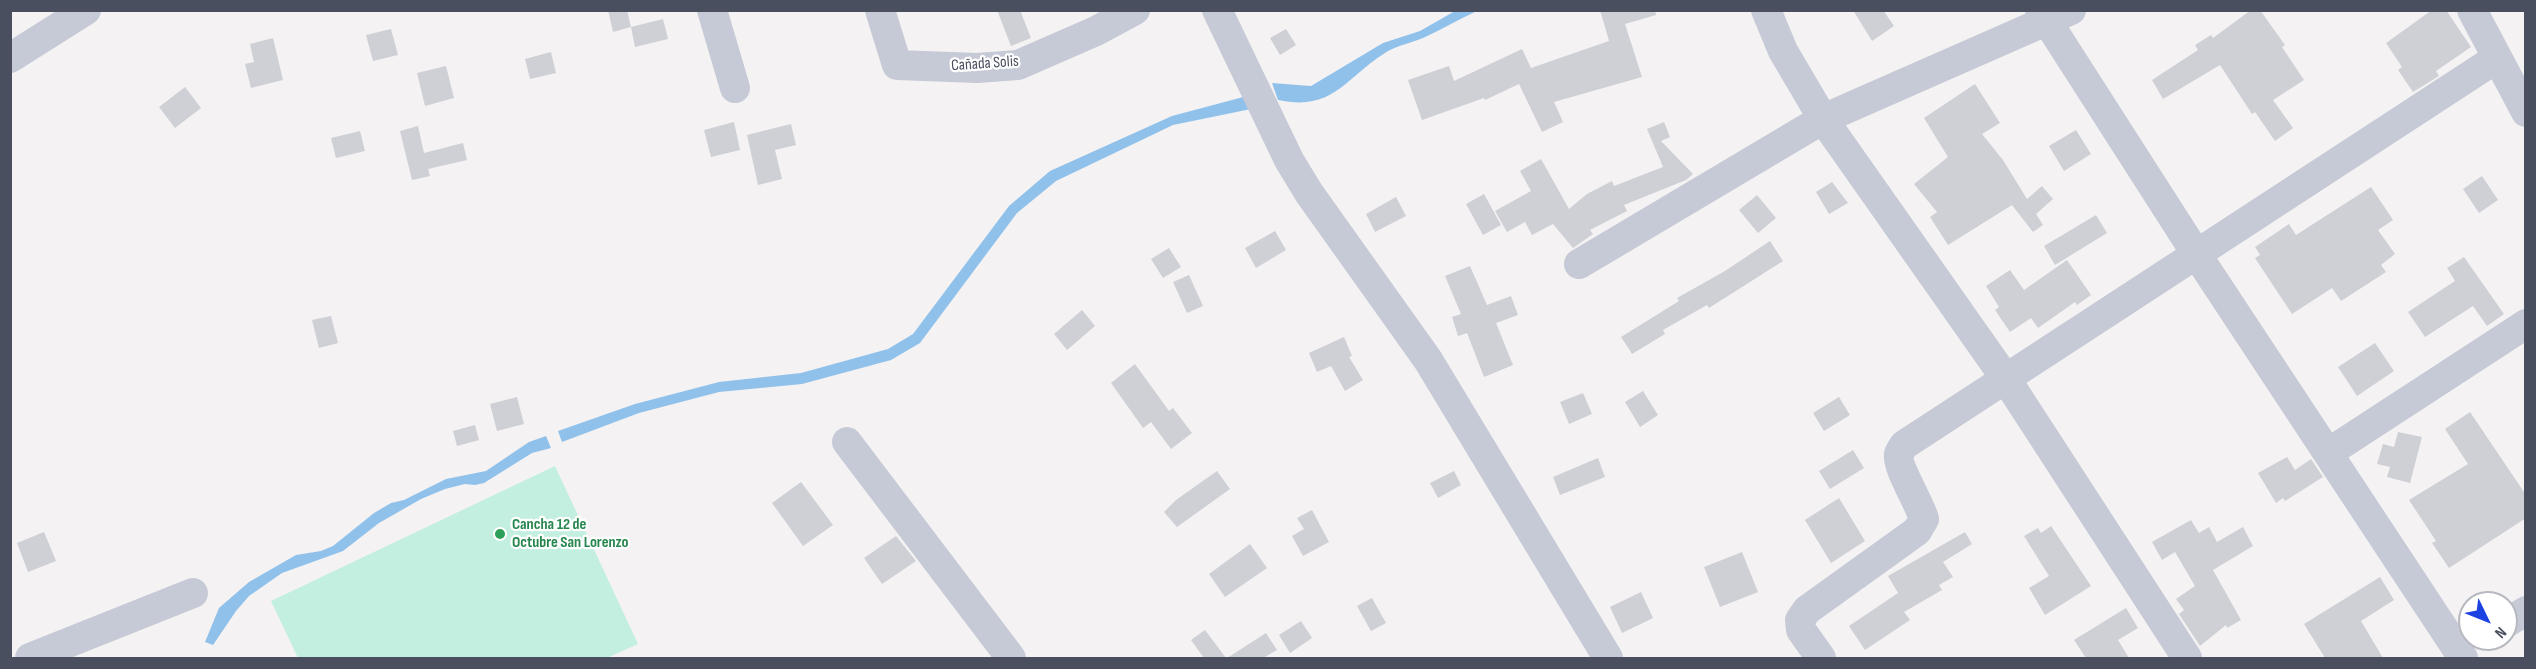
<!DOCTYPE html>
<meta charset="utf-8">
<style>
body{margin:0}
#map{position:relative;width:2536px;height:669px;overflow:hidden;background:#f4f2f2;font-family:"Sofia Sans Condensed",sans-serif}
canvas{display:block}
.frame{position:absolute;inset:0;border:12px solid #494f5f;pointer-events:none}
.north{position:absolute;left:2458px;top:591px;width:60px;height:60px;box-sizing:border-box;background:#fff;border:2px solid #b6b9bf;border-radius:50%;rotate:133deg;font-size:16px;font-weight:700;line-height:24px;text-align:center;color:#494f5f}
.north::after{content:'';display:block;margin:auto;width:21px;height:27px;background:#1d42e2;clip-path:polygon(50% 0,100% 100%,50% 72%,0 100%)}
</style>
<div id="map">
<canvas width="2536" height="669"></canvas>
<div class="frame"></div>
<div class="north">N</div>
</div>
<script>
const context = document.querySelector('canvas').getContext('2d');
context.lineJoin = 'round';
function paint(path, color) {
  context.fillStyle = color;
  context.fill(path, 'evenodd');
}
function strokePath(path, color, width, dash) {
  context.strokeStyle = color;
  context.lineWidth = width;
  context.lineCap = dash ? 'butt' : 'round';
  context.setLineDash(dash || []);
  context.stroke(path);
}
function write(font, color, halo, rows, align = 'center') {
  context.font = font + ' "Sofia Sans Condensed",sans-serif';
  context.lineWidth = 4.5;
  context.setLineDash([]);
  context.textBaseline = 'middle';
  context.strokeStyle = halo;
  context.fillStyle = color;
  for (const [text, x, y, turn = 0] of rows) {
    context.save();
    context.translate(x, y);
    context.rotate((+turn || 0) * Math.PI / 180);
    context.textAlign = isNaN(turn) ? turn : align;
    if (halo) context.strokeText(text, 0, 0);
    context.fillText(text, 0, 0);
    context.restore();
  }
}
const green = new Path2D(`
 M555 466 638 644 607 658H298L271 601Z`);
const water = new Path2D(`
 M1455 11H1477C1459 19 1441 30 1423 38 1411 43 1399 45 1388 51 1346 76 1335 112 1278 100L1272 83 1311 86 1383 43 1420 31Z
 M1247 96 1251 109 1173 125 1056 181 1017 213 920 343 891 360 802 384 719 392 639 413 562 442 558 431 635 404 719 382 801 373 888 349 913 334 1009 206 1050 171 1172 116Z
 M546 436 551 448 532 453 484 483 475 485 465 484 445 489 421 499 379 523 343 551 282 573 249 596 236 611 213 645 205 642 219 608 249 582 296 555 321 551 333 546 374 513 391 503 404 500 446 479 486 471 529 442Z`);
const building = new Path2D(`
 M608 10H627L631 27 613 32Z
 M997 10H1020L1031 38 1011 46Z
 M1600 10H1655L1656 15 1625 24 1642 77 1554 102 1563 122 1542 132 1519 84 1485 100 1484 98 1422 120 1408 80 1449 66 1454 81 1522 49 1531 68 1609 41Z
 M1853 10H1883L1894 26 1872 41Z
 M2251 10H2260L2285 45 2282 47 2304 80 2273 100 2293 128 2275 141 2255 112 2252 114 2220 65 2163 99 2152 80 2198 50 2195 45 2211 35 2213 38Z
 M2432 10H2446L2471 47 2436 71 2439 76 2413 92 2398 70 2402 67 2386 43Z
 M663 19 668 39 635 47 631 27Z
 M391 29 398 55 373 61 366 35Z
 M1286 29 1296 45 1280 55 1270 38Z
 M273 38 283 80 251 88 245 64 254 62 250 44Z
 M551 52 556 73 530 79 525 59Z
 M446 66 454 98 425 106 417 73Z
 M1975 84 2000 123 1982 134 2003 160 2027 199 2042 186 2053 199 2036 214 2043 225 2033 232 2012 205 1948 245 1930 217 1937 212 1914 184 1948 157 1924 118Z
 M185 87 201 108 175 128 159 107Z
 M734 122 740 150 711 157 704 130Z
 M1664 122 1670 137 1661 141 1693 174 1686 180 1624 205 1627 211 1590 230 1593 234 1573 248 1553 224 1532 235 1525 222 1507 232 1495 211 1531 191 1520 171 1541 159 1569 209 1587 194 1612 181 1614 186 1663 167 1647 129Z
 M791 124 796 145 775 150 782 179 758 185 747 135Z
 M418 126 424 153 463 143 467 160 428 169 430 176 412 180 400 131Z
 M2076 130 2091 154 2064 171 2049 146Z
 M360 131 365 151 336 158 331 138Z
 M2482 176 2498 200 2479 213 2463 189Z
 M1832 182 1848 203 1829 214 1816 192Z
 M2371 187 2393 220 2378 230 2395 254 2381 265 2386 272 2341 301 2332 288 2292 314 2255 258 2260 255 2255 247 2289 224 2296 235Z
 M1484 194 1501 225 1483 235 1466 204Z
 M1757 195 1776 218 1758 233 1739 210Z
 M1396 197 1406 216 1375 232 1366 214Z
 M2096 215 2107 233 2055 265 2044 246Z
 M1275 231 1286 250 1256 268 1245 248Z
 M1770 241 1783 261 1709 308 1707 305 1663 330 1665 334 1632 354 1629 349 1621 337 1679 301 1677 298 1725 271Z
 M1169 248 1181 267 1163 278 1151 259Z
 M2464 257 2504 314 2487 326 2473 306 2425 337 2408 312 2455 281 2447 268Z
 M2067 260 2091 295 2077 305 2075 302 2038 328 2031 318 2010 332 1995 310 1999 307 1986 286 2010 270 2024 290Z
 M1470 266 1487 305 1511 296 1518 315 1496 323 1513 365 1484 377 1467 333 1458 336 1452 317 1461 314 1445 276Z
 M1189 275 1203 306 1187 313 1173 282Z
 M1082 310 1095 326 1067 350 1054 334Z
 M331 316 338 343 319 348 312 320Z
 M1344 337 1352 356 1349 357 1363 380 1345 391 1331 366 1317 372 1309 353Z
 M2375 343 2394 371 2357 396 2338 367Z
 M1135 364 1169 411 1173 408 1192 433 1171 449 1151 422 1143 428 1111 383Z
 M1643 391 1658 415 1640 427 1625 402Z
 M1583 393 1592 414 1569 424 1560 402Z
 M517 397 524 424 497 431 490 404Z
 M1839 397 1850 415 1824 431 1813 413Z
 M2470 412 2526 495V518L2449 568 2432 543 2436 541 2409 500 2468 464 2445 429Z
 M475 425 479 440 457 446 453 431Z
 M2398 432 2422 437 2410 483 2387 477 2390 467 2377 464 2383 444 2394 447Z
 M1853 450 1864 468 1830 489 1819 471Z
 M2287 457 2295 470 2311 459 2323 477 2285 501 2283 498 2276 503 2258 473Z
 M1598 458 1605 477 1560 495 1553 477Z
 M1217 471 1230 489 1177 527 1164 512 1176 500Z
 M1454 471 1461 485 1438 498 1430 483Z
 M801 482 833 525 803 546 772 503Z
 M1839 498 1865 541 1831 563 1805 520Z
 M1312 510 1329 542 1303 556 1292 536 1304 529 1297 518Z
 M2191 520 2199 533 2209 527 2217 542 2243 527 2253 546 2213 570 2241 620 2227 628 2226 625 2200 646 2179 614 2184 610 2176 599 2195 586 2175 552 2162 560 2152 542Z
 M2051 526 2091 586 2045 615 2029 588 2049 576 2024 536 2038 528 2041 533Z
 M44 532 56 561 28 572 17 543Z
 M1965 532 1972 544 1943 562 1953 577 1939 585 1942 590 1904 612 1910 620 1865 650 1849 626 1898 593 1888 576Z
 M896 536 916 561 882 584 864 558Z
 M1250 544 1267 568 1225 597 1209 574Z
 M1742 552 1758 592 1720 607 1704 567Z
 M2380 577 2394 600 2361 621 2383 658H2325L2304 624Z
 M1641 592 1653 618 1622 633 1610 607Z
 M1372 598 1386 623 1371 631 1357 606Z
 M2126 608 2138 628 2118 640 2129 658H2086L2074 640Z
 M1301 621 1312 638 1290 653 1279 635Z
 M1205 630 1226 658H1204L1191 640Z
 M1266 633 1277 650 1263 658H1227Z`);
const minor = new Path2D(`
 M712 10 735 88
 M880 10 897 65 977 68 1018 65 1096 31 1135 10
 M1217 10 1289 160 1309 193 1428 360 1608 658
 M1766 10 1783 51 1823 119 2006 379 2187 658
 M2040 10 2197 255 2463 658
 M2472 10 2526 112
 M10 58 86 10
 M1579 264 1823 119 2071 10
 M847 442 1011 658
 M2328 453 2526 324
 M2506 623 2526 611
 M30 658 193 593
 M1821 658 1801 630 1800 620 1807 610 1917 531 1924 519C1920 504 1896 466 1899 454 1900 451 1902 448 1904 445L2497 58`);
const markers = [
 [500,534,6,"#2e9e5b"]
];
const streetNames = [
 ["Cañada Solis",985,64,-4]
];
const leisureNames = [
 ["Cancha 12 de",512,525],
 ["Octubre San Lorenzo",512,543]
];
paint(green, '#c2efdf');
paint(water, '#90c1eb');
paint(building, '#ced0d6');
strokePath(minor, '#c6cad6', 30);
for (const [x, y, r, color] of markers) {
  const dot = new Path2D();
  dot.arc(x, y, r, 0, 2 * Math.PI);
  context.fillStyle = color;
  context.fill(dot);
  strokePath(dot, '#fff', 2);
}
write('16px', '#494f5f', '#fff', streetNames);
write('bold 16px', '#27864d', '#fff', leisureNames, 'left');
</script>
